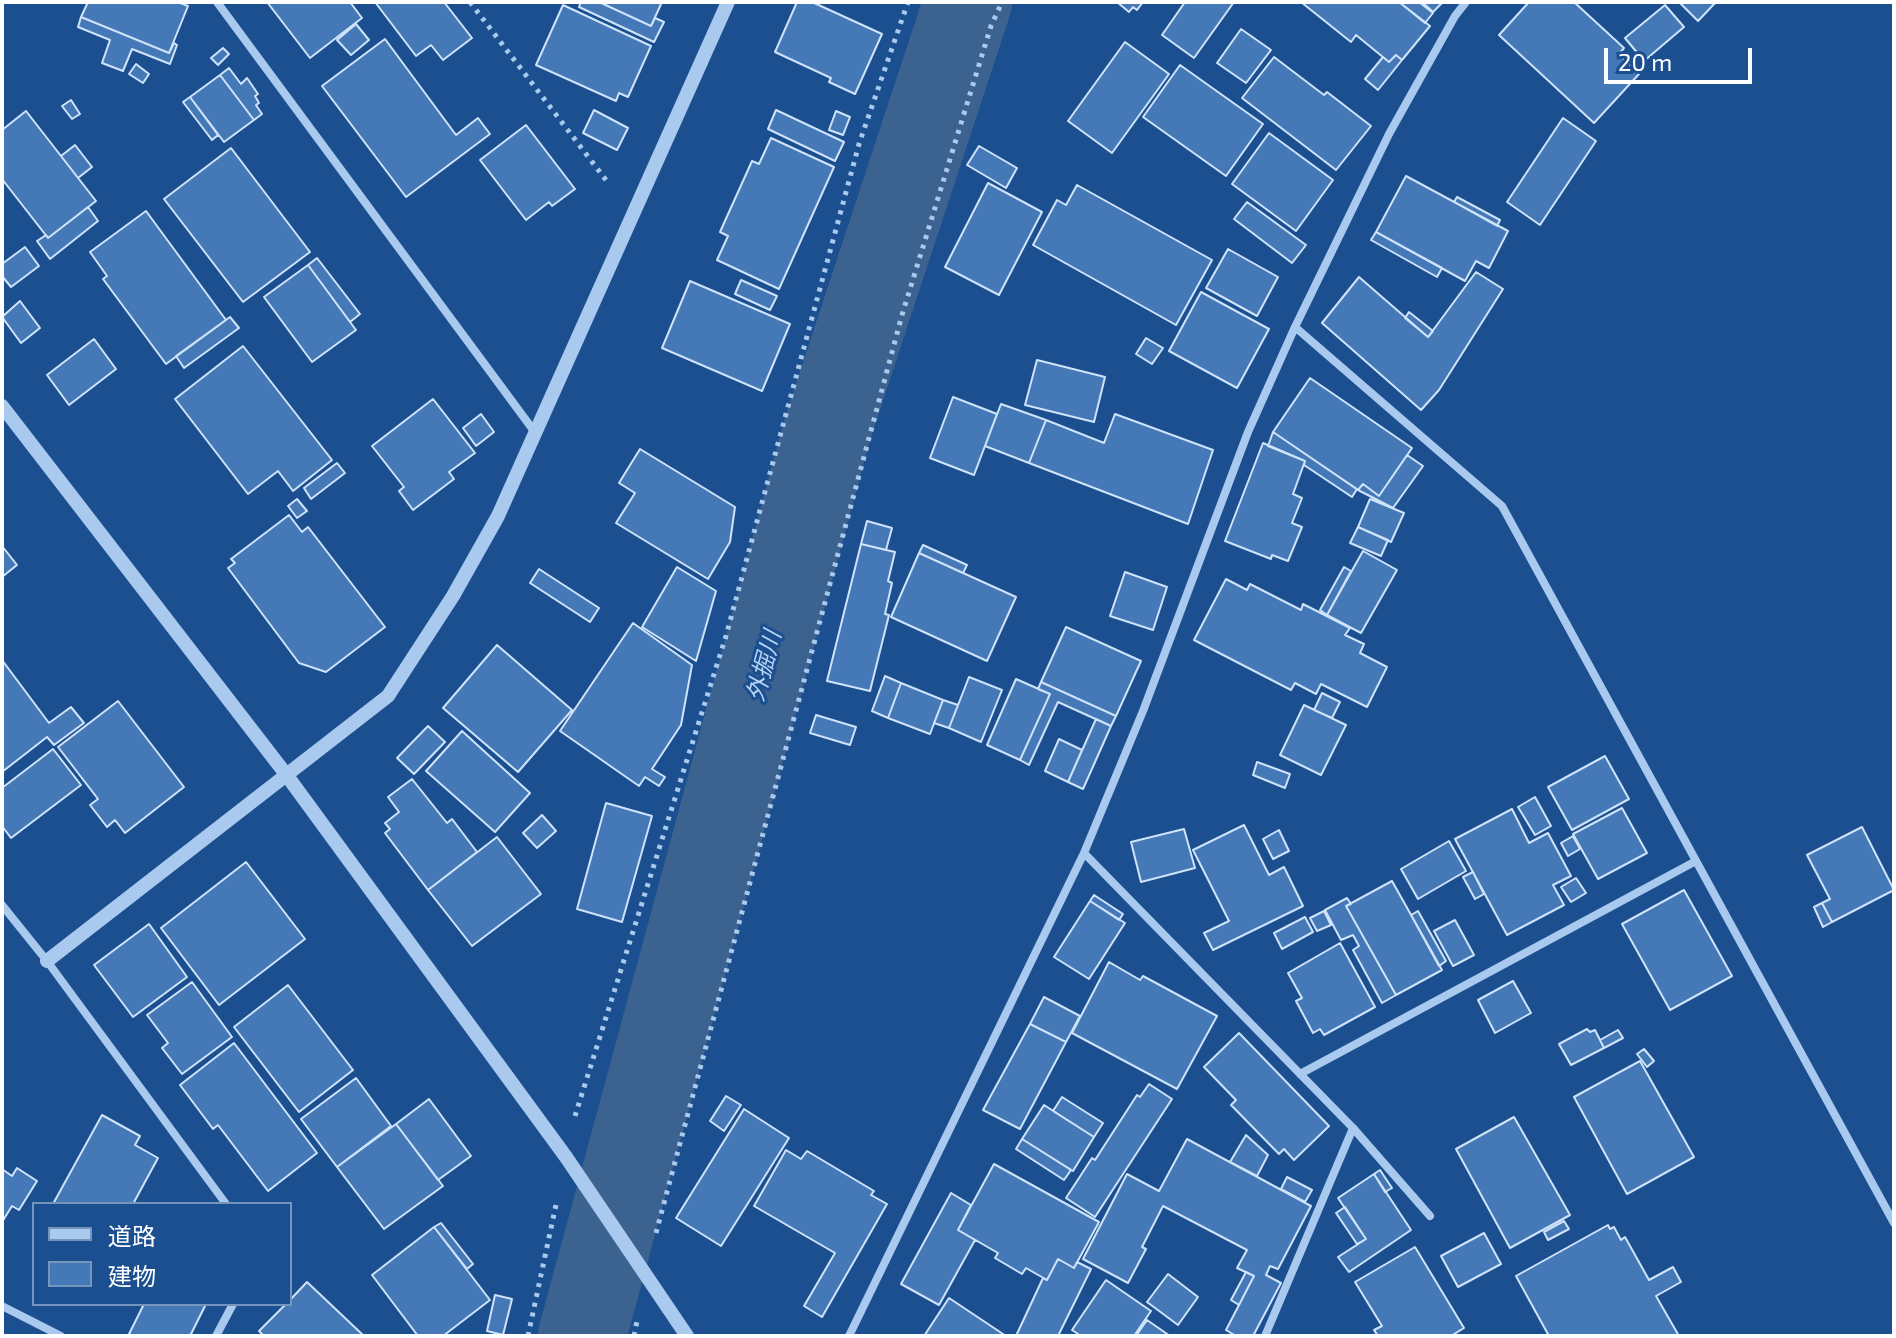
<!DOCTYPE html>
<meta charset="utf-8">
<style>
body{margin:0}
#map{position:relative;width:1896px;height:1338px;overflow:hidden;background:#1b4f8f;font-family:"Exo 2","Noto Sans JP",sans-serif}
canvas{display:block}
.frame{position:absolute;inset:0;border:4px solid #fff;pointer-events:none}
.legend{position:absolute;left:32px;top:1202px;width:260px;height:104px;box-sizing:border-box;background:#1b4f8f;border:2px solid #7695bc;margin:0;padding:10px 14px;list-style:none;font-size:24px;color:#fff}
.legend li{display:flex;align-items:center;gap:16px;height:40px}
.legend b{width:40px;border:2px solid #7695bc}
.scale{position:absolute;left:1604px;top:48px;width:148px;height:36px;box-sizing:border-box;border:4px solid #fff;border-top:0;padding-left:10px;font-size:24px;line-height:28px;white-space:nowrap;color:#fff;-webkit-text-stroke:6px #1b4f8f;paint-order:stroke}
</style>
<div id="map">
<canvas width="1896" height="1338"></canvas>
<div class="frame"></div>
<ul class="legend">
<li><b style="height:10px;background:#a9c9ee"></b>道路</li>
<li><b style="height:22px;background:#4478b7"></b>建物</li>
</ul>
<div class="scale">20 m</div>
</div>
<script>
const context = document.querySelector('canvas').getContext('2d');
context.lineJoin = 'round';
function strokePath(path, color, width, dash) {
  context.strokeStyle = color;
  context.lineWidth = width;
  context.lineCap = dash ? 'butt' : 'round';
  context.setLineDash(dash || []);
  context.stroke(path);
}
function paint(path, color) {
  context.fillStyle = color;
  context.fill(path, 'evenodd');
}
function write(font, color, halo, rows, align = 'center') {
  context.font = font + ' "Exo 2","Noto Sans JP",sans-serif';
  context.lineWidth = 6;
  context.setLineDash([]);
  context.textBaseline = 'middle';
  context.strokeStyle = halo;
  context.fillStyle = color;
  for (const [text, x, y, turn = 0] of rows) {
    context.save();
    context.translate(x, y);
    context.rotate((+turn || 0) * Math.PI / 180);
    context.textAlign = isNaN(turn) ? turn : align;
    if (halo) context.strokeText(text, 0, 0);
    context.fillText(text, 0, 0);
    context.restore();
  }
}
const river = new Path2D(`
 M582 1336 828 427 968 2`);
const building = new Path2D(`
 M88 2H178L188 6 169 53 81 17Z
 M267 2H350L362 18 310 58Z
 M375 2H444L472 38 443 60 431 45 416 56Z
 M581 2H599L651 26 655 18 664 22 654 42 579 7Z
 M599 2H662L651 26Z
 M797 2H812L882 34 855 94 829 82 831 78 775 52Z
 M1117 2H1143L1137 10 1133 7 1129 12Z
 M1185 2H1234L1194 58 1162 35Z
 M1301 2H1399L1430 26 1402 60 1396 55 1389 62 1356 35 1351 42Z
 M1399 2H1419L1433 13 1425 23Z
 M1422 2H1443L1433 12Z
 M1529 2H1574L1624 48 1619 54 1639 74 1594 123 1499 35Z
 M1679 2H1716L1698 21Z
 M563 5 651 46 628 97 619 93 616 101 536 65Z
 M1665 5 1684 27 1644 61 1625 38Z
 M81 17 169 53 174 43 177 45 170 64 132 49 123 71 102 63 110 40 78 27Z
 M356 24 369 40 351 55 337 40Z
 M1241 29 1271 50 1246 83 1217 63Z
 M385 39 456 135 478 118 490 134 406 197 322 86Z
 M1125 42 1169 74 1112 153 1068 121Z
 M223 48 229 54 218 65 211 58Z
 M1396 55 1402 60 1378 90 1365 79 1383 57 1389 62Z
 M1274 57 1324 95 1327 92 1371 126 1336 170 1242 98Z
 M136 64 149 74 143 83 129 74Z
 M1180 65 1263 124 1226 176 1143 117Z
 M229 68 241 84 247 78 258 94 255 96 259 103 256 105 262 114 254 120 220 75Z
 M220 75 254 120 224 142 190 97Z
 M190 97 218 135 212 140 183 102Z
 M71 100 80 114 72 119 62 106Z
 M594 110 628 128 617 150 583 133Z
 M776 110 844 142 835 161 768 129Z
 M26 111 96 201 48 238 2 179V130Z
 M836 111 850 117 843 135 829 130Z
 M1563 118 1596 141 1540 225 1507 202Z
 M526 125 575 189 552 206 549 202 526 220 480 160Z
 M1269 133 1333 180 1296 231 1232 184Z
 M771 138 834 167 779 289 717 260 728 236 720 232 752 161 759 164Z
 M75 145 92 167 78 178 61 156Z
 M979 146 1017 168 1006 188 967 165Z
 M231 148 310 252 243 302 164 199Z
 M1406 176 1508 231 1489 268 1476 261 1465 281 1376 232Z
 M988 183 1042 212 999 295 945 267Z
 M1077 185 1212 260 1176 325 1033 245 1057 200 1066 205Z
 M1457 197 1500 220 1497 226 1454 202Z
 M1247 202 1306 245 1292 263 1234 219Z
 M88 207 98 221 50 259 37 241 46 235 48 238Z
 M146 211 226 320 166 364 103 279 107 276 90 252Z
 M1376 232 1442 268 1437 277 1371 240Z
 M25 247 39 266 11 287 2 276V264Z
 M1228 249 1278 277 1257 316 1206 288Z
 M317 258 360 314 350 322 308 265Z
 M308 265 356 330 312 362 264 297Z
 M1476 272 1503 289 1439 390 1421 410 1322 323 1359 277 1428 337Z
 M741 280 777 296 770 310 735 294Z
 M690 281 790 324 762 391 662 348Z
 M1201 292 1269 329 1237 388 1169 351Z
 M20 301 40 328 21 343 2 317Z
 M1409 312 1433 331 1428 337 1405 318Z
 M230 317 239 328 184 368 176 356Z
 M1146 338 1163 348 1152 364 1136 354Z
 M94 339 116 369 69 405 47 375Z
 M243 346 332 460 293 491 278 471 248 494 175 399Z
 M1037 360 1105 377 1094 422 1025 405Z
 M1310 378 1412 448 1379 496 1363 484 1358 490 1273 432Z
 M953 397 997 414 974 475 930 458Z
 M433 399 475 453 449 472 454 479 413 510 399 491 404 487 372 446Z
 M1001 404 1046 420 1029 463 985 446Z
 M481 414 494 432 476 446 463 428Z
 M1115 414 1213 450 1188 524 1029 463 1046 420 1104 443Z
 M1273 432 1357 489 1352 497 1304 465 1305 461 1268 446Z
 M1263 443 1305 461 1293 494 1302 498 1292 523 1302 527 1288 561 1272 555 1271 559 1225 541Z
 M640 449 735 507 730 542 708 579 616 523 635 493 619 483Z
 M1407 455 1423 466 1393 508 1358 490 1363 484 1379 496Z
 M337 463 345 473 311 499 304 488Z
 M297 499 307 511 297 518 288 506Z
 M1370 499 1404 513 1391 542 1358 527Z
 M289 515 302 532 308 527 385 627 326 672 299 663 228 568 235 563 231 559Z
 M867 521 892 528 886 550 861 544Z
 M1358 527 1388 540 1381 556 1350 543Z
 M861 544 895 552 888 581 892 583 885 614 889 615 870 691 827 681Z
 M923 545 967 565 963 573 919 553Z
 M2 546 17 565 2 577Z
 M1363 551 1397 570 1361 633 1327 615Z
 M919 553 1016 597 987 661 891 617Z
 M677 567 716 591 696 661 642 627Z
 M1344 567 1351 571 1327 615 1320 610Z
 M539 569 599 608 590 622 530 583Z
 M1125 572 1167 587 1153 630 1110 616Z
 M1226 579 1247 590 1250 584 1301 610 1303 604 1350 628 1345 635 1364 644 1360 653 1387 667 1367 707 1321 684 1316 694 1295 683 1291 690 1194 640Z
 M633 623 692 665 681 725 652 769 665 777 659 786 645 777 639 786 560 731Z
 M1066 627 1141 661 1116 716 1041 682Z
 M497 645 572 710 518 772 443 708Z
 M2 660 49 723 71 707 84 723 54 745 47 737 2 772Z
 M885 676 901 683 888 718 872 711Z
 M969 677 1002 690 981 742 949 728Z
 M1016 679 1050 694 1020 760 987 745Z
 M1041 682 1116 716 1111 726 1058 702 1029 765 1020 760 1050 694 1038 689Z
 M901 683 943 700 930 734 888 718Z
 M1322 693 1340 702 1332 718 1314 710Z
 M943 700 958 705 949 728 934 723Z
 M118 701 184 787 125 833 115 820 107 827 90 805 98 799 58 747Z
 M1304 705 1346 725 1321 775 1280 755Z
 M816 715 856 727 850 745 810 733Z
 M1096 719 1111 726 1083 789 1068 782Z
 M428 726 445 742 414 774 397 758Z
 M462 731 530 793 495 832 426 771Z
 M1059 739 1082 750 1068 782 1045 771Z
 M53 749 81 785 11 838 2 826V788Z
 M1605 756 1629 799 1572 830 1548 787Z
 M1257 762 1290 774 1285 788 1253 775Z
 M412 779 447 823 452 819 477 852 428 890 385 833 390 829 385 823 399 812 388 797Z
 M1535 797 1551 826 1535 835 1518 807Z
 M606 803 652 816 622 922 577 909Z
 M1622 808 1647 853 1598 879 1573 834Z
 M1512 809 1529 843 1548 833 1571 876 1553 885 1564 905 1507 935 1455 839Z
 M542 815 556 831 537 848 523 833Z
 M1244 825 1269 875 1284 867 1303 906 1213 950 1204 933 1229 921 1193 850Z
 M1862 827 1894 890 1832 922 1822 903 1830 899 1807 855Z
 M1184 829 1195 868 1141 882 1131 842Z
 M1279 830 1289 851 1273 859 1263 839Z
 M1573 836 1580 849 1568 856 1561 843Z
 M497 837 541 894 472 946 428 890Z
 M1449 841 1466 871 1418 899 1401 869Z
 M246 862 305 939 219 1005 161 928Z
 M1473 872 1484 894 1475 899 1463 877Z
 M1576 878 1586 893 1571 902 1561 887Z
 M1392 881 1442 970 1396 995 1346 906Z
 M1684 890 1732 976 1670 1010 1622 924Z
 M1094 895 1123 914 1119 920 1090 901Z
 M1347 898 1351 904 1346 906 1396 995 1382 1003 1353 950 1359 946 1353 935 1341 940 1325 910Z
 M1090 901 1125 923 1089 979 1054 957Z
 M1822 903 1832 922 1823 927 1814 907Z
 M1324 911 1331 925 1317 931 1310 918Z
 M1418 911 1446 961 1439 966 1411 915Z
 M1305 917 1313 932 1282 949 1274 933Z
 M1455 920 1474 955 1453 966 1434 931Z
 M149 924 187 977 133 1017 94 965Z
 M1340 943 1375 1007 1324 1035 1320 1029 1313 1033 1296 1001 1302 998 1288 973Z
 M1109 962 1140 980 1143 976 1217 1016 1177 1089 1072 1033Z
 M1513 981 1531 1013 1495 1033 1478 1000Z
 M192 982 232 1037 182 1074 162 1048 168 1043 147 1015Z
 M288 985 353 1070 299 1112 234 1027Z
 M1044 997 1080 1016 1066 1042 1030 1024Z
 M1030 1024 1066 1042 1020 1129 983 1110Z
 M1587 1029 1590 1032 1595 1030 1604 1048 1571 1065 1559 1044Z
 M1618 1030 1623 1038 1604 1048 1600 1040Z
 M1239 1033 1329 1126 1294 1160 1284 1149 1279 1154 1231 1105 1236 1100 1204 1067Z
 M234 1043 317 1153 268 1191 218 1125 213 1129 180 1085Z
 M1644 1049 1654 1061 1647 1067 1637 1054Z
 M1640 1061 1694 1157 1627 1194 1574 1097Z
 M356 1078 391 1126 337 1167 301 1119Z
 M1149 1084 1172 1099 1095 1217 1066 1198 1092 1158 1095 1160 1137 1095 1140 1097Z
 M726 1096 741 1105 724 1131 710 1121Z
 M1062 1097 1103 1123 1094 1137 1053 1111Z
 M429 1099 471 1156 438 1180 396 1124Z
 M1044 1105 1094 1137 1073 1171 1022 1139Z
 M744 1109 789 1138 721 1246 676 1218Z
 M102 1115 140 1136 135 1145 158 1158 133 1204H53Z
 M1514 1117 1570 1215 1510 1248 1456 1149Z
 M396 1124 443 1186 384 1229 337 1167Z
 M1246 1135 1268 1155 1257 1176 1230 1162Z
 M1022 1139 1071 1170 1064 1180 1016 1149Z
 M1187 1139 1311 1206 1278 1269 1270 1266 1266 1275 1281 1283 1253 1336H1236L1226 1330 1254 1276 1237 1268 1247 1250 1163 1206 1142 1247 1146 1249 1128 1283 1083 1259 1127 1174 1159 1191Z
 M786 1150 801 1159 807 1151 874 1191 871 1195 887 1204 822 1317 804 1306 835 1253 754 1206Z
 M994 1164 1099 1222 1074 1268 1058 1259 1047 1280 1026 1268 1022 1274 995 1258 998 1253 958 1230Z
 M17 1168 37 1181 19 1210 12 1206 2 1222V1169L12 1176Z
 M1380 1170 1392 1188 1385 1192 1374 1174Z
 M1374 1174 1411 1230 1349 1272 1338 1257 1366 1239 1338 1198Z
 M1287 1177 1312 1190 1305 1202 1281 1189Z
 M951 1193 971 1205 958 1230 975 1240 939 1305 901 1284Z
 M1345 1207 1366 1239 1357 1244 1336 1213Z
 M1564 1221 1569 1229 1548 1240 1544 1232Z
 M441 1223 473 1264 467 1269 434 1227Z
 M1608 1225 1610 1229 1614 1227 1621 1240 1625 1237 1649 1280 1673 1267 1681 1282 1656 1296 1679 1336H1549L1516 1276Z
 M434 1227 490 1300 443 1336H418L372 1275Z
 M1484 1233 1501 1264 1458 1287 1441 1256Z
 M1415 1247 1464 1328 1451 1336H1378L1374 1330 1382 1326 1355 1282Z
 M1058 1259 1074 1268 1077 1262 1091 1269 1058 1336H1016L1043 1278 1047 1280Z
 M1246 1272 1254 1276 1239 1305 1231 1300Z
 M1168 1274 1198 1297 1178 1325 1147 1302Z
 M1106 1280 1151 1311 1134 1336H1081L1072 1330Z
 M307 1282 364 1336H264L259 1331 286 1304H290V1300Z
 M495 1295 512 1299 503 1335 487 1331Z
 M949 1298 1006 1336H924Z
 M144 1304H206L190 1336H133L129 1334Z
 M1147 1320 1170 1336H1136Z`);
const path = new Path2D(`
 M470 2 609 184
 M575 1116 726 636 859 144 908 2
 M656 1233 902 315 991 26 1002 2
 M528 1336 557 1200
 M634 1336 637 1321`);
const minor = new Path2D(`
 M217 2 534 431
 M1295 327 1502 506 1894 1223
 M1084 853 1353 1128 1430 1216
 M2 905 47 961 226 1204
 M1300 1074 1696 861
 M2 1306 61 1336
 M216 1336 233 1304
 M849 1336 1084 853 1143 711 1248 432 1295 327 1389 134 1455 16 1466 2
 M1265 1336 1353 1128`);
const tertiary = new Path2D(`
 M2 406 285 773 566 1157 687 1336
 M47 961 388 696 453 596 498 516 728 2`);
const waterNames = [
 ["外掘川",764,666,-75]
];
strokePath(river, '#3c6290', 88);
paint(building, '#4478b7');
strokePath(building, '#cfe3fa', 2);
strokePath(path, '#a9c9ee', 5, [4, 6]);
strokePath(minor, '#a9c9ee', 8);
strokePath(tertiary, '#a9c9ee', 14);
write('italic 24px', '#b5d3f5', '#1b4f8f', waterNames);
</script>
